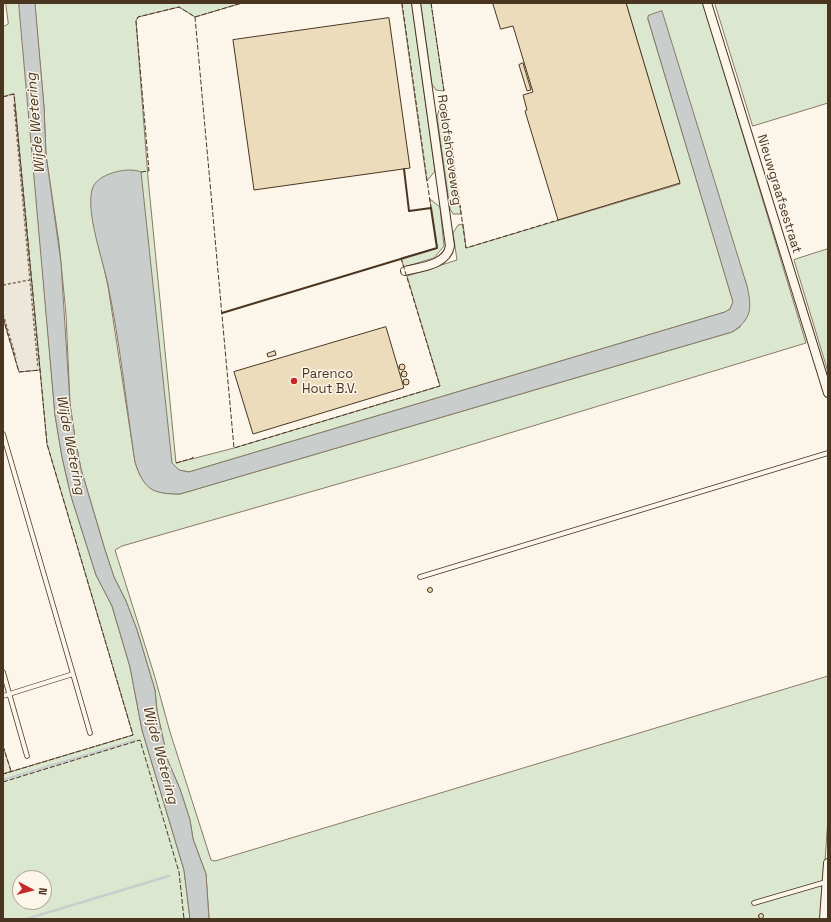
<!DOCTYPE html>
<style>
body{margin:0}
#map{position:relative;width:831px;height:922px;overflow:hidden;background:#fbf6e9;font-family:"Space Grotesk",sans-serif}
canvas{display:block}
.frame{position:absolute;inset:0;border:4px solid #4a3520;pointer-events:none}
.north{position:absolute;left:12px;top:870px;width:40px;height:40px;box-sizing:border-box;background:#fbf6e9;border:1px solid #b4a999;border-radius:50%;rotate:97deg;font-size:11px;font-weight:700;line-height:16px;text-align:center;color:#4a3520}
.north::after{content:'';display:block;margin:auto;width:14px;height:18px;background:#c62828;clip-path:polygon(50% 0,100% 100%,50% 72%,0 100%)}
</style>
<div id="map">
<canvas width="831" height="922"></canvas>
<div class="frame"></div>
<div class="north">N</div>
</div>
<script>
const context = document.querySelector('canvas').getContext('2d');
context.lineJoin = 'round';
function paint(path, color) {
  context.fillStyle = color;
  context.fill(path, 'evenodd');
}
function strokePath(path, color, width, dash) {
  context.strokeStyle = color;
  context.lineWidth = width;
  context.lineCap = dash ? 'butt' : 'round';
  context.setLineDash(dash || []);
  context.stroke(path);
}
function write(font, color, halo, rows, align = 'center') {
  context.font = font + ' "Space Grotesk",sans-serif';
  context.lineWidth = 3;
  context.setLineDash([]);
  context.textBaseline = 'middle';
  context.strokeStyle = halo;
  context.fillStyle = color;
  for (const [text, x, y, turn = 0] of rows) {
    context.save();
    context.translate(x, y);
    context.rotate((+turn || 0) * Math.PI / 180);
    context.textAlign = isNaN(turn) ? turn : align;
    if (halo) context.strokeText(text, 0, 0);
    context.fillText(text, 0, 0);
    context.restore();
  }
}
const green = new Path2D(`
 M6 3H20L55 415 62 457 71 496 96 575 112 606 130 667 142 730 184 870 190 919H3V774L133 735 47 444 15 103 3 98V27L8 24ZM20 878H44V902H20Z
 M35 3H242L195 17 179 7 138 17 136 21 148 178 176 463 234 448 440 386 407 276 457 260 453 233 458 225 463 224 466 248 680 184 626 3H703L806 343 411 463 122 546 115 550 154 674 170 732 211 860 215 861 828 676V818L821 919H209L206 874 193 839 190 820 180 789 168 761 157 711 155 690 137 630 126 601 114 577 105 550 81 469 75 438 70 404 66 314 59 243 46 155 44 107ZM648 19 747 286 740 327 732 332 180 494C153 494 143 488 135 462L108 286 96 233 172 464 179 470 189 472 725 312 730 309 733 302Z
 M402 3H412V5L435 171 427 181Z
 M421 3H431L444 91 436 90 432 84Z
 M715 3H828V103L753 126Z
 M446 106 461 214H453L450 209 437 117 439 110Z
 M430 199 440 207 444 246 434 258 404 267 401 258 437 248Z
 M828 249V372L794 260Z`);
const parking = new Path2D(`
 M14 94 40 370 19 372 3 318V97Z
 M3 746 11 771 3 774Z`);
const water = new Path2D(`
 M19 3H35L44 107 46 155 61 263 70 404 75 438 81 469 105 550 114 577 126 601 137 630 155 690 157 711 168 761 180 789 190 820 193 839 206 874 209 919H190L184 870 142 730 130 667 112 606 96 575 71 496 62 457 55 415Z
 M662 11 747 286C752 308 752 319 732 332L180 494C151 494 144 489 135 462 126 403 120 343 108 285 103 260 86 214 92 190 95 174 128 166 141 172L172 463 179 470 189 472 725 312 730 309 733 302 648 19V16Z`);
const stream = new Path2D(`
 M3 780 136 740
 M26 919 169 876`);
const building = new Path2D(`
 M493 3H626L680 183 558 220 525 111 527 110 523 95 533 92 513 26 501 29Z
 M389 18 410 168 254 190 233 40Z
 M523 63 531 90 527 91 519 65Z
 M386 327 404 388 253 434 234 372Z
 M275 351 276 355 268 357 267 354Z
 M399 367a3 3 0 1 1 6 0a3 3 0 1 1-6 0Z
 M401 374a3 3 0 1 1 6 0a3 3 0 1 1-6 0Z
 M403 382a3 3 0 1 1 6 0a3 3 0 1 1-6 0Z
 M427.5 590a2.5 2.5 0 1 1 5 0a2.5 2.5 0 1 1-5 0Z
 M758.5 916a2.5 2.5 0 1 1 5 0a2.5 2.5 0 1 1-5 0Z`);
const path = new Path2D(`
 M14 104 38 368
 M3 285 30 280
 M3 314 16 358`);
const service = new Path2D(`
 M3 434 73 674
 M420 577 828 453
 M3 672 27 756
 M3 696 73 674 90 733
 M754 903 826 882`);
const minor = new Path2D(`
 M707 3 828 393
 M405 271C421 267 447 265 450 246L416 3
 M824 919 828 863`);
const fence = new Path2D(`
 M402 3 431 208
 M431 3 444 91
 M195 17 242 3
 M3 97 14 94 47 444 133 735 3 774
 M446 106 466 248 558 220
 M141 172 149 171 136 21 138 17 179 7 195 17 234 448 440 386 401 258
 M3 318 19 372 40 370
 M176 463 193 458 192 455
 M3 746 11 771
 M3 782 140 740 179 872 184 919`);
const wall = new Path2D(`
 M222 313 437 248 431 208 409 211 404 169`);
const markers = [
 [294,381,4,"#c62828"]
];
const streetNames = [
 ["Roelofshoeveweg",449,150,82],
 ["Nieuwgraafsestraat",779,194,73]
];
const poiNames = [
 ["Parenco",302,374],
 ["Hout B.V.",302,389]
];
const waterNames = [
 ["Wijde Wetering",36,123,-95],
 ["Wijde Wetering",70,445,79],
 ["Wijde Wetering",160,755,75]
];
paint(green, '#dce7d0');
strokePath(green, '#887966', 1);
paint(parking, '#ede7d9');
strokePath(parking, '#887966', 1);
paint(water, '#c9cecd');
strokePath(water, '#887966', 1);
strokePath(stream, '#c9cecd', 2.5);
paint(building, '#ecdcbc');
strokePath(building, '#4a3520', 1);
strokePath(service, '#4a3520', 5.5);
strokePath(minor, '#4a3520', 10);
strokePath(path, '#7f6f5c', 1.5, [3, 2]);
strokePath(service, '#fbf6e9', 4);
strokePath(minor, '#fbf6e9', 8);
strokePath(fence, '#4a3520', 1, [5, 2]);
strokePath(wall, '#4a3520', 2);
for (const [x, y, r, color] of markers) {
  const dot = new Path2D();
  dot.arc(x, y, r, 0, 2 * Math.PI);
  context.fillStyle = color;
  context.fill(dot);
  strokePath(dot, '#fbf6e9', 1.5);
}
write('13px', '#4a3520', '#fbf6e9', streetNames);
write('13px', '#4a3520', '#fbf6e9', poiNames, 'left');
write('italic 14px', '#4a3520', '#fbf6e9', waterNames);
</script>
